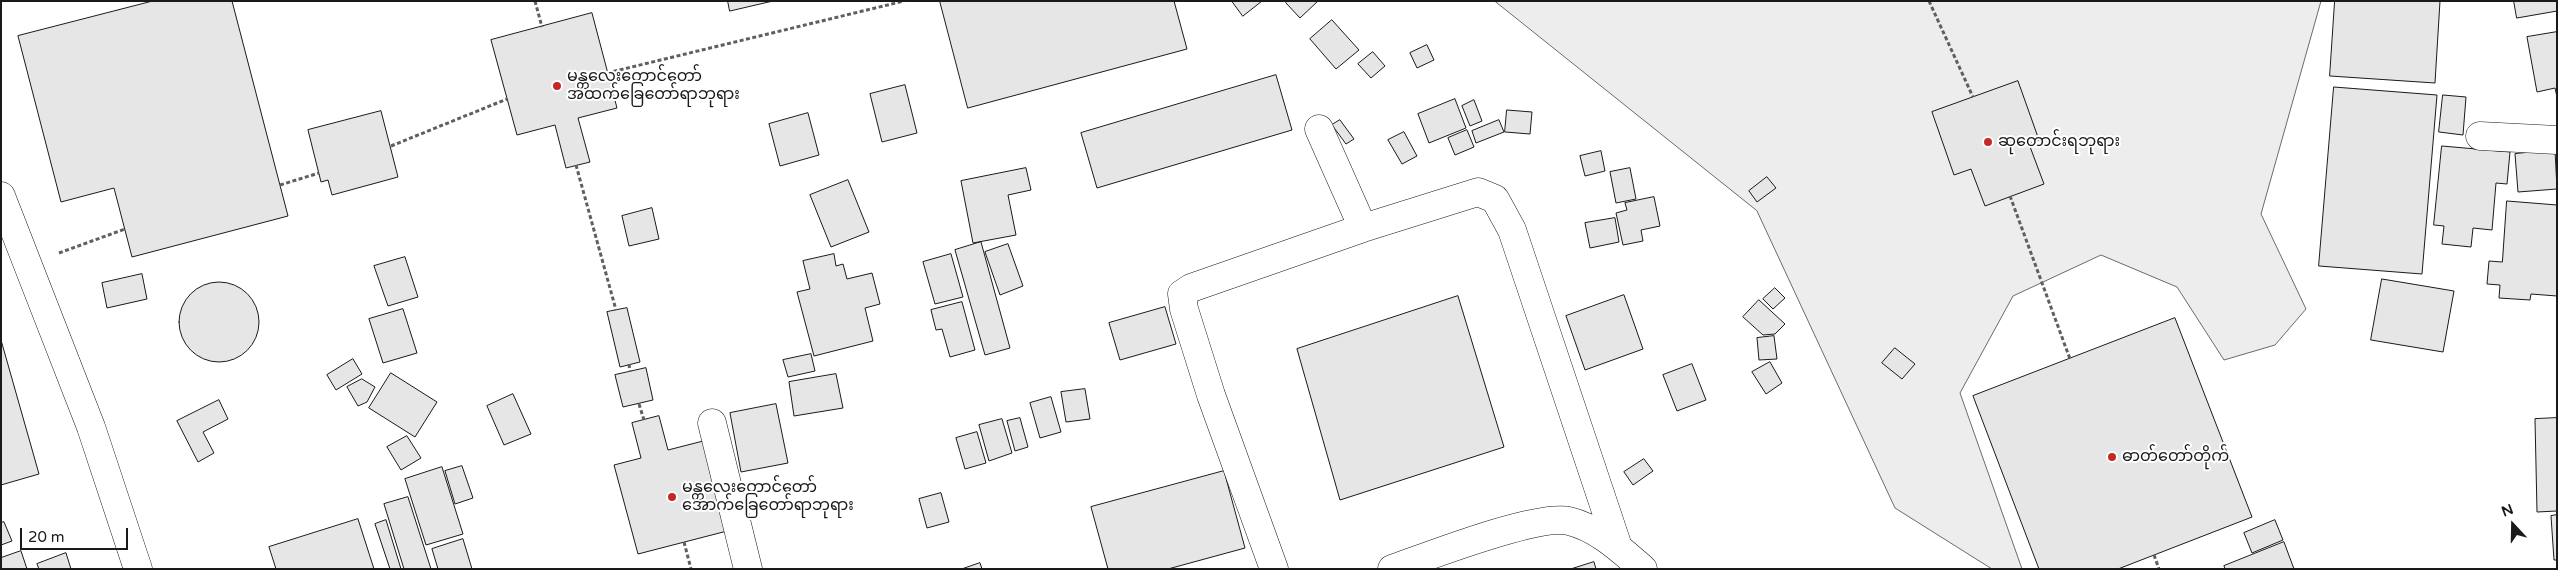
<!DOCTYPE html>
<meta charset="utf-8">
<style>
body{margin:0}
#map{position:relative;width:2558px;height:570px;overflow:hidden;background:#fff;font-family:"Varela Round",sans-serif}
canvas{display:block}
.frame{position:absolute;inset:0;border:2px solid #1a1a1a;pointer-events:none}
.north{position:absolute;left:2488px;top:500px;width:50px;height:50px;-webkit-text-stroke:4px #fff;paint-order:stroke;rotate:339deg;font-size:14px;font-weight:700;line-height:20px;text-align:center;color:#1a1a1a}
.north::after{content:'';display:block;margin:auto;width:18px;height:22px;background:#1a1a1a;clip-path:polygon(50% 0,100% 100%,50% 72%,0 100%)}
.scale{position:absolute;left:20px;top:528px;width:108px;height:22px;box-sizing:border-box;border:2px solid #1a1a1a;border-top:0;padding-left:6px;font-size:15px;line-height:18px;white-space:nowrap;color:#1a1a1a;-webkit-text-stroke:4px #fff;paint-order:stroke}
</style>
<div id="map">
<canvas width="2558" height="570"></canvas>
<div class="frame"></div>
<div class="north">N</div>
<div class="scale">20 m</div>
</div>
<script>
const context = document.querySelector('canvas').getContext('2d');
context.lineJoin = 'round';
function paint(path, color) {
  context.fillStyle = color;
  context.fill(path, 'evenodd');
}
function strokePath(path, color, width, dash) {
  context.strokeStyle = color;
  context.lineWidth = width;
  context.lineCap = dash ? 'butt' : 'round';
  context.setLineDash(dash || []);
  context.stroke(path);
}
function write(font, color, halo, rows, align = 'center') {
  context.font = font + ' "Varela Round","Noto Sans Myanmar",sans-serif';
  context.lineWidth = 4;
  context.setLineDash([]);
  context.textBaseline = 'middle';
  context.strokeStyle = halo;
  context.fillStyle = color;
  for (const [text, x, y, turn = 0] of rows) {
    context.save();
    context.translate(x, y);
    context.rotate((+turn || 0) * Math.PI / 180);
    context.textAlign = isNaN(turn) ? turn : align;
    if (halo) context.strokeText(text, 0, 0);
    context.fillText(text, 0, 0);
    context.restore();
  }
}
const built = new Path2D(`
 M1495 1H2321L2261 214 2306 309 2275 345 2224 360 2177 287 2101 255 2013 296 1960 393 2022 569H1992L1895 508 1757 211Z`);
const building = new Path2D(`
 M153 1H232L288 216 132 257 114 188 61 202 18 36Z
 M728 1H773L730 11Z
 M940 1H1174L1187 49 968 108Z
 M1232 1H1262L1243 16Z
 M1287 1H1318L1300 18 1286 3Z
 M2335 1H2440L2435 83 2330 76Z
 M2514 1H2557V11L2517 18Z
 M592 13 617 108 578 118 590 162 566 168 555 125 517 135 491 40Z
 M1332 20 1359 50 1336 69 1310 39Z
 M2557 32V97L2555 88 2537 92 2527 37Z
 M1427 45 1434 60 1417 68 1410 53Z
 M1373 52 1385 66 1371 78 1358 64Z
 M1276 75 1292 130 1097 188 1081 133Z
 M2018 81 2039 140 2029 144 2044 184 1985 206 1971 169 1954 175 1932 112Z
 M905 85 917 133 882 142 870 94Z
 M2334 87 2437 95 2422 274 2319 266Z
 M2443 95 2466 97 2463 135 2439 132Z
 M1455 99 1466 128 1429 143 1418 114Z
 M1474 100 1482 121 1470 126 1462 106Z
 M1507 110 1532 112 1530 134 1505 132Z
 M381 111 398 177 332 195 328 180 321 182 308 130Z
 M808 113 819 155 780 166 769 124Z
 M1340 120 1354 139 1346 144 1332 125Z
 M1499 120 1504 132 1476 143 1472 131Z
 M1467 130 1474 147 1455 155 1448 138Z
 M1404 132 1417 156 1402 164 1388 140Z
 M2442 146 2510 152 2507 184 2496 183 2492 230 2473 228 2471 247 2442 244 2444 226 2434 225Z
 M2555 150 2557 189 2518 192 2515 154Z
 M1601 151 1605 171 1585 176 1580 156Z
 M1026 168 1031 190 1008 195 1016 235 973 243 961 181Z
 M1630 168 1636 199 1616 203 1610 172Z
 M1767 177 1776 188 1757 202 1749 191Z
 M848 180 869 232 831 247 810 195Z
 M1654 197 1660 226 1641 230 1643 241 1623 245 1616 213 1627 210 1625 203Z
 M2507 201 2557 205V296L2531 294 2530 300 2499 298 2500 285 2487 284 2489 261 2502 262Z
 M652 208 659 239 629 246 622 216Z
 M1615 218 1619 242 1590 248 1585 223Z
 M981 242 1010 348 985 355 955 250Z
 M1008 244 1023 286 1000 295 985 252Z
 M834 254 836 266 843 264 847 279 872 273 880 304 865 308 873 341 814 356 797 292 810 289 803 261Z
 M951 254 963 297 935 304 923 262Z
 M405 257 418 297 388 306 374 266Z
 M142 274 147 299 107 308 102 283Z
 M2382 279 2454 291 2443 352 2371 340Z
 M179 322a40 40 0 1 1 80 0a40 40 0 1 1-80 0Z
 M1775 288 1785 298 1773 309 1763 299Z
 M1624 295 1643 349 1585 370 1566 316Z
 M1458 296 1504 447 1340 500 1297 349Z
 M1759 300 1785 324 1775 334 1763 335 1743 317Z
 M962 302 975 350 950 357 942 329 936 330 931 310Z
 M1165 307 1176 344 1120 360 1109 323Z
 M627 308 640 362 620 367 607 312Z
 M403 309 417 353 383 363 369 319Z
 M2175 318 2252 517 2118 569H2039L1973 396Z
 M1774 336 1777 359 1759 360 1757 338Z
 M1 340 39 474 1 485Z
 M1895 348 1915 364 1902 379 1882 363Z
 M811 354 815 371 788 377 783 360Z
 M353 359 362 374 336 390 327 375Z
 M1770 362 1782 383 1766 394 1752 372Z
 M1692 364 1706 400 1677 411 1663 375Z
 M646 368 653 400 623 407 615 375Z
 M391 373 437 402 415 437 369 408Z
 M836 374 843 408 794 416 789 382Z
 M362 379 375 387 367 402 358 406 347 387Z
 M1085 389 1090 419 1066 422 1061 392Z
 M513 394 531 434 504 445 487 406Z
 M1051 397 1061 432 1040 438 1030 403Z
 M219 400 228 419 203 432 214 453 198 462 177 421Z
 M776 404 788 463 741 472 730 413Z
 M659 416 668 450 707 440 731 530 638 554 614 465 641 458 632 423Z
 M1020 418 1028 447 1015 451 1007 421Z
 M2557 418V511L2537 512 2535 419Z
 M1002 419 1012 453 989 461 979 425Z
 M977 432 986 463 965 469 956 438Z
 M407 436 421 458 401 470 387 447Z
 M1644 459 1653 471 1633 485 1624 472Z
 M462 466 473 498 455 504 445 471Z
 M442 467 463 534 426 545 405 479Z
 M1224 471 1245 548 1168 569H1108L1091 507Z
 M941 493 949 522 927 528 919 499Z
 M408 497 431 569H404L384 504Z
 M2557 515V560H2554L2551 516Z
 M358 519 374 569H276L269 547Z
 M386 520 401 569H390L375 524Z
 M2275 520 2283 540 2252 553 2244 533Z
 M4 522 12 541 1 545V523Z
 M463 539 472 569H438L432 549Z
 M2284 542 2294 569H2225L2224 566Z
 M21 551 27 569H1V558Z
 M66 553 71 569H39L37 564Z
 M1594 562 1596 569H1571Z
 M980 563 982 569H962Z`);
const path = new Path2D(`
 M535 1 542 27
 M1929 1 1973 97
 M607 73 904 1
 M391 146 507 99
 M576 165 616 310
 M280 185 319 173
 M2010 196 2070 359
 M59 253 125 229
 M629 364 630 372
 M639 404 644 420
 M684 542 691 569
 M2154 555 2159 569`);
const minor = new Path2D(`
 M1319 129 1363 228
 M2480 136 2557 140
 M1 196 91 427 138 569
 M712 423 748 569
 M1274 569 1211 395 1184 309 1182 294 1191 288 1363 228 1478 192 1495 199 1512 230 1618 547
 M1392 569C1426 557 1538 513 1569 521 1598 528 1621 550 1643 569`);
const markers = [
 [557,86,5,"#c62828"],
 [1988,142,5,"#c62828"],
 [2112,457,5,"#c62828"],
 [672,497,5,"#c62828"]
];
const poiNames = [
 ["မန္တ‌လေးတောင်တော်",567,77],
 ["အထက်ခြေတော်ရာဘုရား‌",567,95],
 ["ဆုတောင်းရဘုရား",1998,142],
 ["ဓာတ်တော်တိုက်",2122,457],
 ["မန္တ‌လေးတောင်တော်",682,488],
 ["အောက်ခြေတော်ရာဘုရား‌",682,506]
];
paint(built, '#ededed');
strokePath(built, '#6a6a6a', 1);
paint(building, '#e6e6e6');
strokePath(building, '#1a1a1a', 1);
strokePath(minor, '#1a1a1a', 29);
strokePath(path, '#5f5f5f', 3, [4, 2.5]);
strokePath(minor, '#fff', 28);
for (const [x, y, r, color] of markers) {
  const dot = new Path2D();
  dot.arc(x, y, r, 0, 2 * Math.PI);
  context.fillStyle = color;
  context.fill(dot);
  strokePath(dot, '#fff', 2);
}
write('16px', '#1a1a1a', '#fff', poiNames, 'left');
</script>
